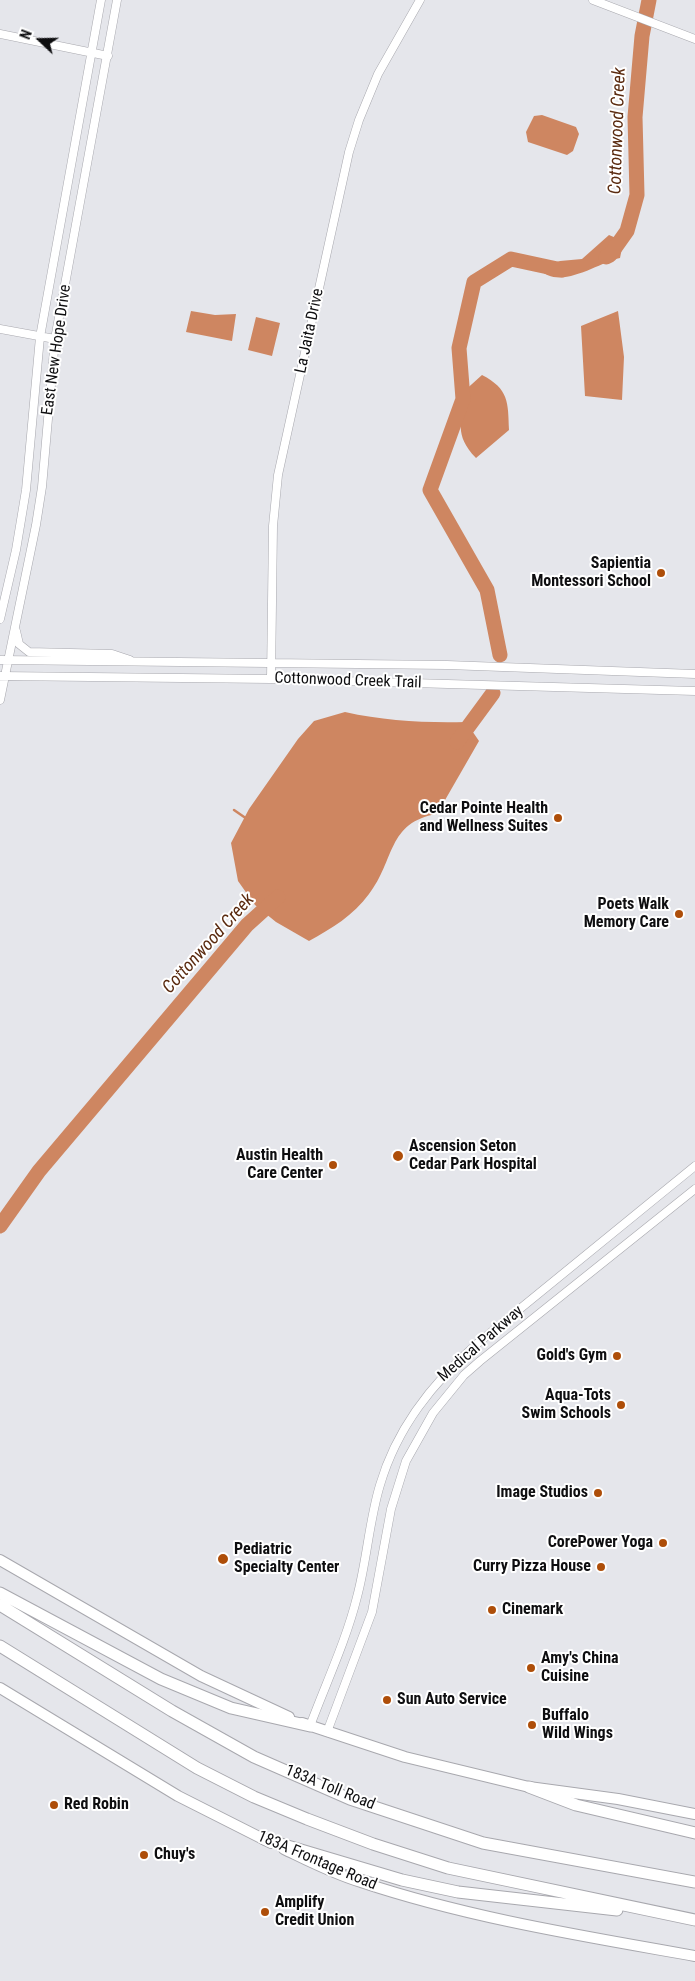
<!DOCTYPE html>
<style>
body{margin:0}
#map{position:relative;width:695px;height:1981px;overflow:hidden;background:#e5e6eb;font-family:"Roboto Condensed",sans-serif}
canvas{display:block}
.north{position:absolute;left:15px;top:15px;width:50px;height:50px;-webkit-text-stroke:4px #fff;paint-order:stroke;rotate:291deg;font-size:14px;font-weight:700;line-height:20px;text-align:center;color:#0e0e10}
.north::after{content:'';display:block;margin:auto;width:18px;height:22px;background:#0e0e10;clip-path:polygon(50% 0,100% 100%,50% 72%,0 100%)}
</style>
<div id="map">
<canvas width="695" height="1981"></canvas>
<div class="north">N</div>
</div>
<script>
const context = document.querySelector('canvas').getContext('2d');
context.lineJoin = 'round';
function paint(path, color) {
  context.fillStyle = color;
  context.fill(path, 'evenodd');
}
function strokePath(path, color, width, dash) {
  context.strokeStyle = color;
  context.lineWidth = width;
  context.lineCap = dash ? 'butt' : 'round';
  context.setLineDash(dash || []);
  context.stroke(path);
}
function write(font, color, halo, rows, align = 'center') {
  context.font = font + ' "Roboto Condensed",sans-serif';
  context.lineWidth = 4;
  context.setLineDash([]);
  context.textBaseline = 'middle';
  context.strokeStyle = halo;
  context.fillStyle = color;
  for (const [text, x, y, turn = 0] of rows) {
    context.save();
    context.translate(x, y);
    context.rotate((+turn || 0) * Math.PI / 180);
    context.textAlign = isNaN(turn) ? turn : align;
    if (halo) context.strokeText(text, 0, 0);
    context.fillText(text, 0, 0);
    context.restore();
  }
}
const water = new Path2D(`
 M542 115 576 127 579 134 573 151 567 155 528 142 526 132 534 116Z
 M609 235 616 238 622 248 620 258C597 263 559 292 538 268L560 261 582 259Z
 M191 311 215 315 236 314 232 341 186 332Z
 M618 311 624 357 622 400 585 396 581 326Z
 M256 317 280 323 272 356 248 350Z
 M482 375C509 389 508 402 509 430L476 458C453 434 463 422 462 393Z
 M345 712C385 721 425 723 466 722L479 741 437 814C387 822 395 861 369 894 353 916 332 928 309 941L276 922 255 905 238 881 231 843 249 809 298 739 314 721Z`);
const stream = new Path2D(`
 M234 810 247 819`);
const river = new Path2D(`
 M606 257 610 255 627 231 637 195 635 117 642 36 649 0
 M500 655 487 590 430 490 463 399 459 348 474 282 511 259 562 270
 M457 742 493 693
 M0 1226 39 1171 247 925 278 897`);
const minor = new Path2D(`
 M593 0 695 39
 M0 34 108 56
 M0 329 55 339
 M0 619 16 550 26 490 40 337 101 0
 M16 631 19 644 29 652 112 654 130 660
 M0 660 447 665 695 674
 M0 676 271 679 695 691
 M271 679 273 526 278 475 349 152 359 120 378 74 420 0
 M0 700 36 525 42 487 55 339 117 0
 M310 1726C326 1683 346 1641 357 1597 367 1560 369 1521 380 1485 397 1427 433 1382 478 1343L695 1166
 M327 1732 372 1612 391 1509 406 1461 433 1413 464 1375 480 1361 695 1189`);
const major = new Path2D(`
 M0 1560 201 1676 289 1717
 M0 1688 178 1796 271 1843
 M302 1723 405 1757 529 1787 618 1799 695 1814
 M284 1849C309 1861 334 1874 361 1882 469 1918 583 1936 695 1956`);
const highway = new Path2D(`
 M0 1593 161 1679 231 1708 310 1726
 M0 1605 172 1711 254 1757 350 1799 483 1843 695 1882
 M0 1646 197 1768 254 1797 307 1819 373 1844 448 1868 695 1920
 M529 1787 576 1805 695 1833
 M264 1839 402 1880 458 1892 617 1910`);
const markers = [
 [661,573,5,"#ae4e09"],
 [558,818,5,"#ae4e09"],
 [679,914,5,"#ae4e09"],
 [398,1156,6,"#ae4e09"],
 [333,1165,5,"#ae4e09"],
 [617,1356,5,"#ae4e09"],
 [621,1405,5,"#ae4e09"],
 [598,1493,5,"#ae4e09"],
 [663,1543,5,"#ae4e09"],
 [223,1559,6,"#ae4e09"],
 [601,1567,5,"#ae4e09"],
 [492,1610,5,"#ae4e09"],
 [531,1668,5,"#ae4e09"],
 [387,1700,5,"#ae4e09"],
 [532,1725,5,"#ae4e09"],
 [54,1805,5,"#ae4e09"],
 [144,1855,5,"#ae4e09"],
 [265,1912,5,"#ae4e09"]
];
const streetNames = [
 ["La Jaita Drive",310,331,-78],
 ["East New Hope Drive",57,350,-82],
 ["Cottonwood Creek Trail",348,681,2],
 ["Medical Parkway",481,1344,-41],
 ["183A Toll Road",330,1788,22],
 ["183A Frontage Road",317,1861,23]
];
const poiNames = [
 ["Sapientia",651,564],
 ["Montessori School",651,582],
 ["Cedar Pointe Health",548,809],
 ["and Wellness Suites",548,827],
 ["Poets Walk",669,905],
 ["Memory Care",669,923],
 ["Ascension Seton",409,1147,"left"],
 ["Cedar Park Hospital",409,1165,"left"],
 ["Austin Health",323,1156],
 ["Care Center",323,1174],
 ["Gold's Gym",607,1356],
 ["Aqua-Tots",611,1396],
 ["Swim Schools",611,1414],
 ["Image Studios",588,1493],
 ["CorePower Yoga",653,1543],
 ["Pediatric",234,1550,"left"],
 ["Specialty Center",234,1568,"left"],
 ["Curry Pizza House",591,1567],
 ["Cinemark",502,1610,"left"],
 ["Amy's China",541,1659,"left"],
 ["Cuisine",541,1677,"left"],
 ["Sun Auto Service",397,1700,"left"],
 ["Buffalo",542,1716,"left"],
 ["Wild Wings",542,1734,"left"],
 ["Red Robin",64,1805,"left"],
 ["Chuy's",154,1855,"left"],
 ["Amplify",275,1903,"left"],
 ["Credit Union",275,1921,"left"]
];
const waterNames = [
 ["Cottonwood Creek",618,131,-88],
 ["Cottonwood Creek",209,944,-48]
];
paint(water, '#ce8661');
strokePath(stream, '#ce8661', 2.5);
strokePath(river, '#ce8661', 15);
strokePath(minor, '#a8a8ae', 9);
strokePath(major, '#a8a8ae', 12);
strokePath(highway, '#a8a8ae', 13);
strokePath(minor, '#fff', 8);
strokePath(major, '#fff', 10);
strokePath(highway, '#fff', 11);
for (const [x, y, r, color] of markers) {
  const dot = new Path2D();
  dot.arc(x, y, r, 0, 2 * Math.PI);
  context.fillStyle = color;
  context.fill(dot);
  strokePath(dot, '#fff', 2);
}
write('16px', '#0e0e10', '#fff', streetNames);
write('bold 16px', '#0e0e10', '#fff', poiNames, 'right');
write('italic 18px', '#5a2a0f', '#fff', waterNames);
</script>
